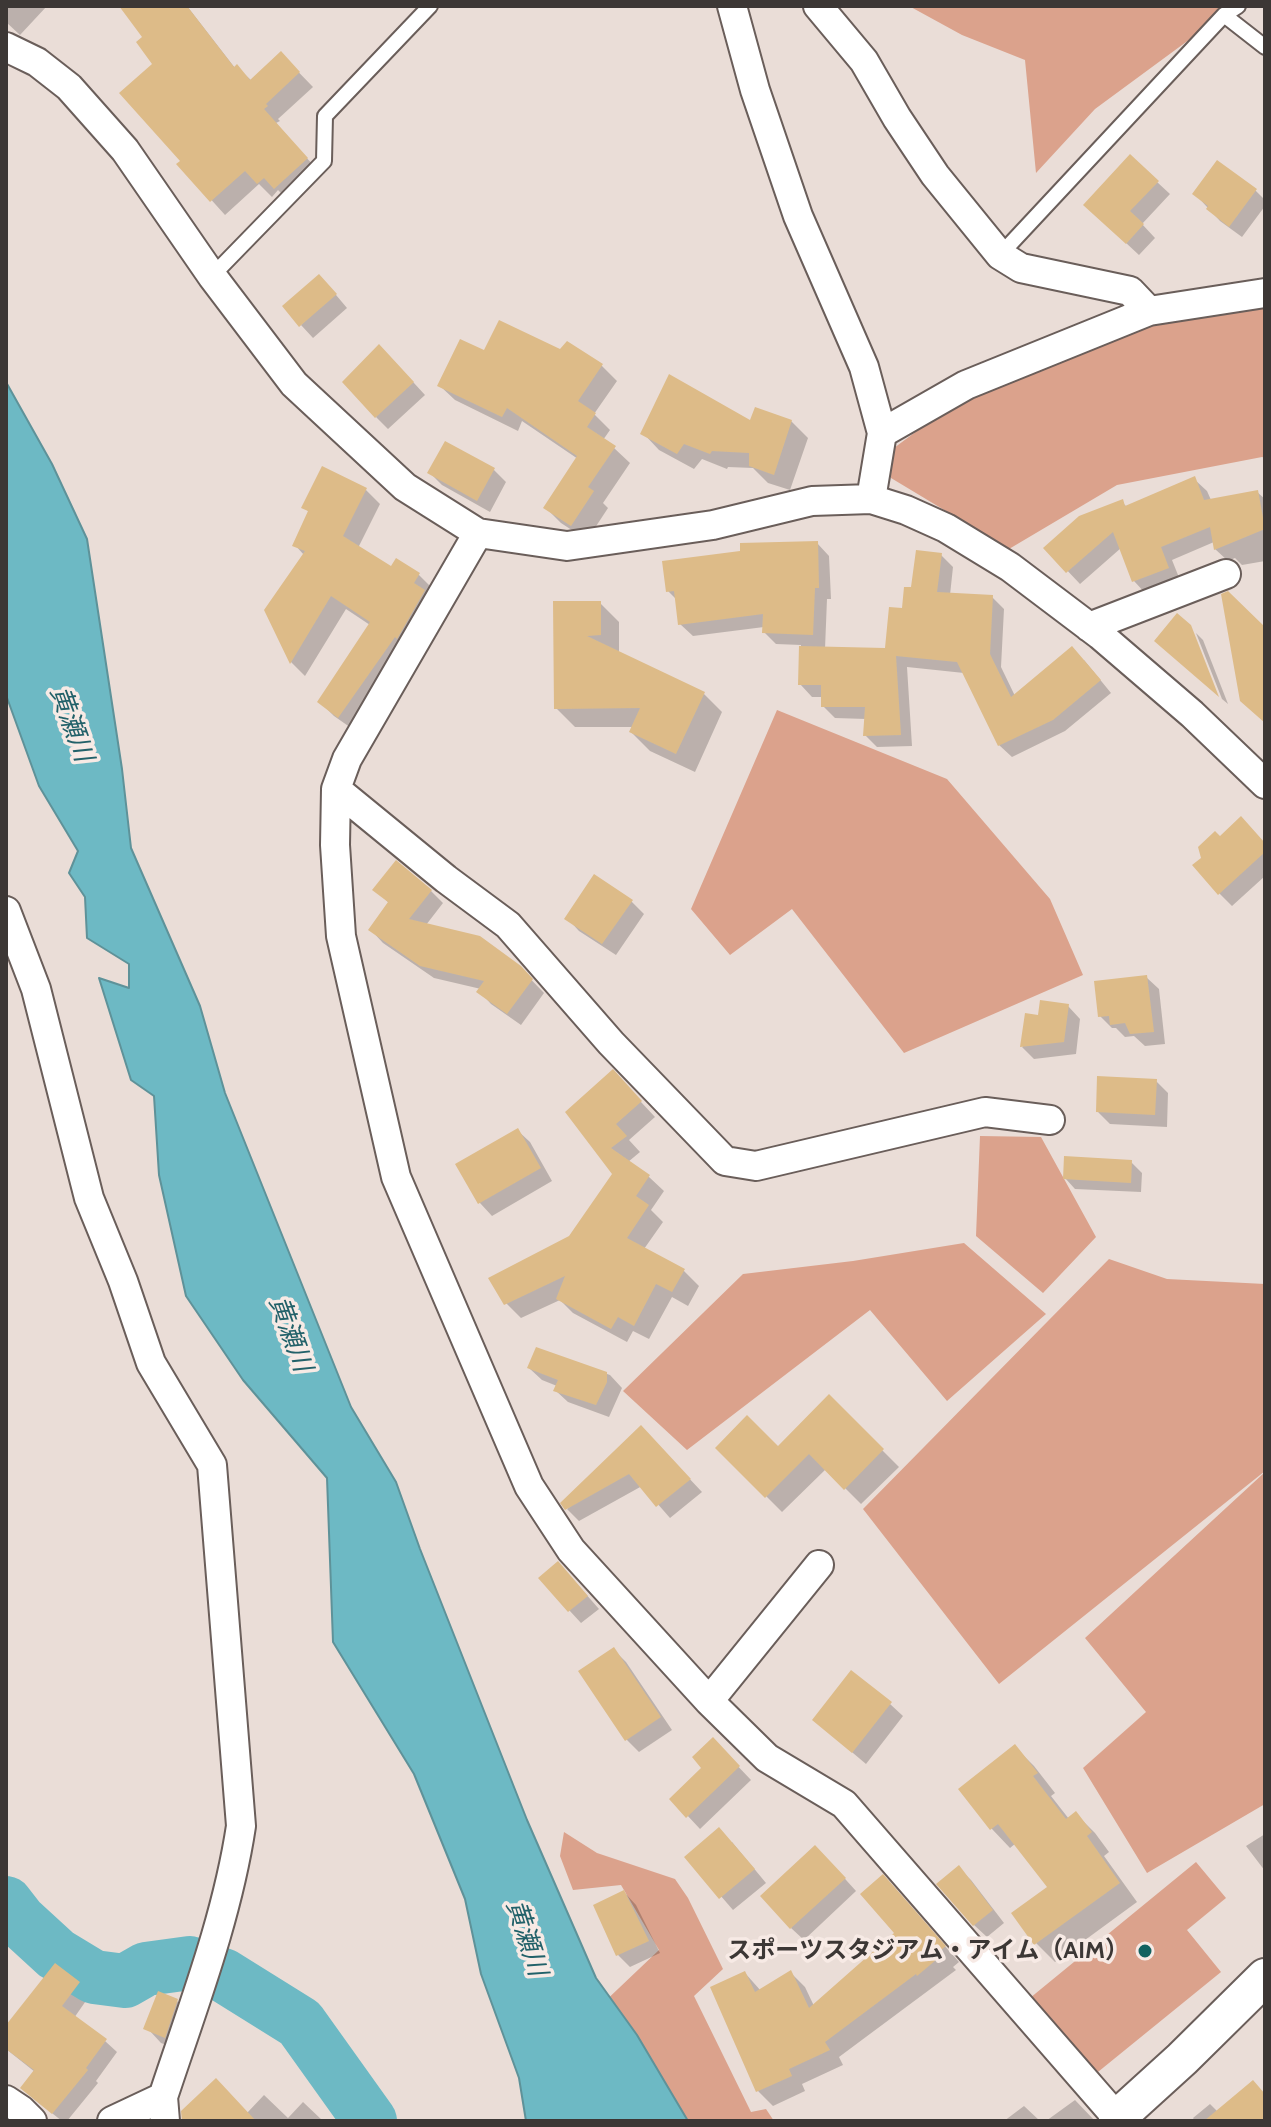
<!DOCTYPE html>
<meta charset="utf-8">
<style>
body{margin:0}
#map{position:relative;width:1271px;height:2127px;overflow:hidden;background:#eaddd7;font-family:Cabin,sans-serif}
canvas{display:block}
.frame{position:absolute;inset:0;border:8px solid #3c3735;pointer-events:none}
</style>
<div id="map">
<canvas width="1271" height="2127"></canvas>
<div class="frame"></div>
</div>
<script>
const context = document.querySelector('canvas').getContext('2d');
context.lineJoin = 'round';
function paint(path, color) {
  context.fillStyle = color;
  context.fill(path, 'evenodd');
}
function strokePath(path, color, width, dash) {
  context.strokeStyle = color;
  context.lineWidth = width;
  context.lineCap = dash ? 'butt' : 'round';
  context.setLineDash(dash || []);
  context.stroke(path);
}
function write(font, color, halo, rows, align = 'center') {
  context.font = font + ' Cabin,"Noto Sans JP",sans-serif';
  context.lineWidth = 7;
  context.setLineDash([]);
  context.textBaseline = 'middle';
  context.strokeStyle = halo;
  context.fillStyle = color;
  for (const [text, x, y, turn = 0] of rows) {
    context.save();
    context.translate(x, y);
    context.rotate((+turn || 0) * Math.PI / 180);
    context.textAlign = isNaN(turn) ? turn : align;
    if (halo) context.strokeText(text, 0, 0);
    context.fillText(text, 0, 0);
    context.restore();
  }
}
const green = new Path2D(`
 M909 6H1235L1095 109 1036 173 1025 60 962 35Z
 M1265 306V458L1262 457 1117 485 1009 549 891 478 890 451 965 395 1143 321Z
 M777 710 947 779 1050 899 1083 975 904 1053 792 909 730 955 691 909Z
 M980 1136 1041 1137 1096 1237 1043 1293 976 1236Z
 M964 1243 1046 1314 947 1401 870 1310 687 1450 623 1391 743 1274 853 1261Z
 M1109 1259 1167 1279 1265 1284V1471L999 1684 863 1509Z
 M1265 1472V1804L1147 1873 1083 1768 1146 1712 1085 1638Z
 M564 1832 597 1853 675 1879 688 1898 723 1969 694 1996 751 2112 766 2109 774 2121H667L599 2007 659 1950 621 1885 573 1890 560 1856Z
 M1196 1862 1226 1898 1187 1930 1221 1972 1093 2076 1030 1998Z`);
const water = new Path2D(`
 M6 382 52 464 87 539 122 769 131 848 200 1006 225 1093 351 1407 396 1482 420 1549 527 1820 596 1978 637 2035 688 2121H526L519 2078 481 1974 465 1899 414 1774 333 1642 327 1478 243 1380 186 1296 159 1175 154 1096 131 1080 99 978 129 988V964L87 938 85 897 69 873 78 851 39 786 6 695Z`);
const shadow = new Path2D(`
 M6 6H47L20 35 6 22Z
 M131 6H187L235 68 237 67 252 81 281 54 313 87 278 119 280 121 276 123 320 173 289 201 278 190 272 197 259 184 225 215 179 164 183 161 155 64Z
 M1157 182 1170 194 1142 224 1155 238 1139 255 1098 217Z
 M1255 190 1265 200V206L1242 237 1220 221 1195 194Z
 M331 289 347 308 313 338 301 325Z
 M567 343 602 366 617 381 594 414 610 430 603 440 614 448 630 463 603 503 608 508 587 540 561 523 546 508 578 459 522 421 518 431 455 400 439 385 485 353 560 352Z
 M392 359 425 395 388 429 376 417Z
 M791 421 808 438 790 490 768 483 753 468 728 467 727 469 702 459 694 469 659 450 643 433Z
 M494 470 506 482 490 512 442 485 430 473Z
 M1194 479 1207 491 1211 500 1257 492 1265 499V561L1242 565 1235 558 1228 561 1215 549 1214 542 1172 560 1180 580 1146 594 1134 581 1121 548 1080 584 1046 548 1122 502 1127 507Z
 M366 490 380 504 358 548 391 568 419 575 433 589 354 730 334 716 320 702 370 625 346 609 305 676 291 662 267 610 304 555 295 545 310 513 304 507Z
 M817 543 829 556 831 599H827L825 649 887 650 913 590 941 555 953 567 950 595 992 597 1004 609 1001 667 1015 696 1084 660 1111 693 1065 731 1012 757 999 745 964 673 907 667 912 746 877 747 865 735 866 719 835 718 823 706V697H812L800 684 801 645 776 644 764 632V627L693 636 680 624 677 600 668 591Z
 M600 603 619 622V654L704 694 722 712 695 772 650 751 631 732 634 727H575L556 708Z
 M1196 633 1203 640 1228 704 1222 699Z
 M1220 838 1265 844V876L1232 906 1219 893Z
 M375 890 431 891 443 903 426 925 519 967 544 993 521 1025 491 1004 479 991 481 989 434 978 383 943 371 930 389 903Z
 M631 901 644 914 616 955 579 931 567 918Z
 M1146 977 1159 989 1165 1044 1145 1046 1134 1036 1125 1037 1116 1028H1112L1100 1016Z
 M1068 1006 1080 1019 1076 1054 1034 1059 1022 1047Z
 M1156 1081 1168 1093 1167 1127 1110 1124 1098 1112Z
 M627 1087 655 1117 629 1140 640 1152 628 1162 649 1177 664 1191 651 1210 663 1222 644 1249 684 1271 699 1286 688 1306 672 1297 649 1339 633 1331 627 1342 573 1313 560 1300 521 1318 506 1303 571 1238 614 1174 567 1112Z
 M517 1130 530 1142 552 1181 492 1216 480 1203 458 1164Z
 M1131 1162 1142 1173 1141 1192 1075 1189 1065 1178Z
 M537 1349 610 1375 622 1388 609 1417 568 1402 555 1390 557 1386 542 1380 529 1368Z
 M829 1397 899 1467 861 1504 826 1469 782 1512 718 1448 778 1449Z
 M653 1440 702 1492 670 1518 642 1486 579 1521 567 1509Z
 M570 1576 599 1609 581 1623 569 1610Z
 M614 1650 626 1662 672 1730 639 1752 627 1740Z
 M890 1704 903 1716 866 1764 814 1720Z
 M713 1740 751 1780 700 1829 672 1799 704 1768Z
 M1015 1747 1034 1766 1055 1793 1051 1796 1069 1819 1076 1814 1095 1833 1109 1852 1104 1856 1137 1902 1055 1962 1036 1943 1049 1887 1016 1843 1010 1848 992 1829 961 1789Z
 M1265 1834V1871L1246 1846Z
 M732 1842 766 1883 733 1910 687 1857Z
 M828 1860 856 1891 804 1940 791 1928Z
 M959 1868 971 1880 1004 1923 987 1937 974 1925Z
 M624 1892 636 1905 660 1953 630 1967 618 1955Z
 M897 1892 959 1962 953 1967 956 1970 839 2057 843 2065 802 2084 805 2091 773 2106 758 2091 745 1973 761 1991 791 1973 805 1987 814 2006 897 1934Z
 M55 1966 90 1995 74 2018 105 2041 117 2052 96 2081 98 2083 67 2121H62L34 2099 35 2072 6 2049V2029Z
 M177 2001 189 2013 177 2049 161 2043 149 2030Z
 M264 2095 288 2118 303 2102 323 2121H195L247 2113Z
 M1265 2095V2121H1195L1193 2118 1210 2104 1218 2112Z
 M1075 2100 1095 2121H1046Z
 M1024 2106 1040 2121H1004Z`);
const river = new Path2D(`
 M6 1903 20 1921 56 1954 94 1977 125 1981 146 1969 190 1963 223 1975 300 2023 370 2121`);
const building = new Path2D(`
 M119 6H187L234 67 237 64 250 80 281 51 300 72 266 104 268 106 264 109 308 158 274 189 264 178 257 184 245 171 210 202 176 164 180 161 119 93 152 64 136 42 142 37Z
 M1130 154 1159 181 1130 211 1144 224 1126 244 1083 205Z
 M1217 160 1257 189 1229 227 1206 209 1208 206 1192 194Z
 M319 274 337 294 299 327 282 306Z
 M499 320 560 349 567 341 603 364 578 401 596 413 587 427 616 446 588 487 594 491 571 526 543 508 577 456 507 408 502 417 437 386 460 339 484 350Z
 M379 344 414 382 375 418 342 382Z
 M669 374 750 420 755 407 792 420 774 475 749 466V453L712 451 710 454 684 444 677 454 640 434Z
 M445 441 495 468 477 501 427 473Z
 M322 466 367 488 343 536 391 566 396 558 420 573 414 583 425 590 397 639 395 637 338 718 317 702 370 622 331 596 290 664 264 610 305 551 292 546 308 511 301 508Z
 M1195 476 1204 500 1258 490 1265 529 1214 550 1210 527 1161 547 1169 568 1132 582 1113 532 1066 573 1043 548 1079 516 1123 499 1125 506Z
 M818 541 819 588H815L813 635 762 633 763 614 678 625 674 591 666 592 662 561 740 551V543Z
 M916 550 942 553 937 592 993 595 990 654 1011 697 1072 646 1101 680 1053 720 998 746 957 662 896 656 901 735 863 736 865 707H821V685H798L799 646 885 648 889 607 902 608 904 587H911Z
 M1228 591 1265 627V723L1240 701 1221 594Z
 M553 601H601V635L587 636 705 692 676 754 629 732 640 708 554 709Z
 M1177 613 1191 625 1219 697 1154 641Z
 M1241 816 1265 843V852L1218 895 1192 865 1201 858 1198 847 1215 831 1220 836Z
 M396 860 432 890 409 919 480 936 521 966 533 979 507 1014 476 992 484 981 420 966 368 930 388 902 372 890Z
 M594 874 633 900 602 944 564 919Z
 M1147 975 1154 1032 1130 1034 1125 1023 1110 1025 1109 1016 1098 1017 1094 981Z
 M1040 1000 1069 1004 1064 1042 1020 1047 1025 1013 1038 1015Z
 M613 1069 642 1101 616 1124 627 1136 611 1148 650 1175 636 1196 649 1205 627 1238 685 1269 672 1292 656 1284 634 1326 618 1317 611 1329 556 1299 565 1276 504 1305 488 1278 569 1236 612 1174 565 1112Z
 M1097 1076 1157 1079 1155 1115 1096 1112Z
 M518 1128 541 1168 478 1204 455 1164Z
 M1064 1156 1132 1160 1131 1183 1063 1179Z
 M536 1347 607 1372V1382L596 1405 553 1391 558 1380 527 1368Z
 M829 1394 884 1449 844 1490 809 1454 765 1498 715 1448 747 1415 778 1446Z
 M641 1425 691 1479 656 1507 629 1474 565 1510 560 1503Z
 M558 1561 588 1596 568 1612 538 1578Z
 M614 1647 661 1717 625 1741 578 1671Z
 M851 1670 892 1702 852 1753 812 1720Z
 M713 1737 740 1766 686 1818 669 1799 701 1768 692 1757Z
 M1015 1744 1038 1773 1033 1776 1066 1819 1076 1811 1092 1832 1087 1836 1120 1883 1034 1945 1011 1913 1047 1887 998 1824 990 1830 958 1789Z
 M719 1827 755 1869 719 1899 684 1857Z
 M815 1845 846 1878 790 1929 760 1896Z
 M959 1865 993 1910 973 1926 936 1884Z
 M883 1874 946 1946 940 1951 943 1954 917 1976 916 1974 825 2042 830 2050 789 2069 792 2076 756 2092 710 1987 745 1971 755 1992 791 1970 809 2008 894 1933 860 1894Z
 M624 1890 649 1941 616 1956 593 1905Z
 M55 1963 80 1982 62 2006 107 2039 86 2068 88 2070 52 2114 20 2088 34 2070 6 2049V2025Z
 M158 1991 178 1999 165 2038 143 2029Z
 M216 2078 256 2121H182L181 2111Z
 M1253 2080 1265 2094V2121H1204Z`);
const service = new Path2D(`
 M1224 15 1265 47
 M1000 255 1224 15 1238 6
 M212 276 324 161 325 116 430 6`);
const minor = new Path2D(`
 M732 6 755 90 798 216 864 367 882 433 871 499
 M818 6 864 61 897 118 935 175 1000 255 1021 268 1130 291 1149 311
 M6 47 37 62 69 87 125 150 212 276 294 384 405 487 478 533 567 546 713 525 812 501 871 499 906 510 946 528 1010 567 1100 635 1192 714 1265 784
 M882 433 966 385 1149 311 1265 293
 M478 533 347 759 336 789 335 845 341 936 396 1177 529 1486 571 1550 709 1701 767 1758 844 1804 1120 2121
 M1089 627 1226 574
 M336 789 446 879 508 925 611 1043 725 1161 756 1166 985 1112 1050 1120
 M6 911 36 989 89 1198 123 1281 151 1363 212 1465 241 1826C227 1919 192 2009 163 2097L165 2121
 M709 1701 819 1565
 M6 2100 21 2110 32 2121
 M112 2121 163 2097`);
const tertiary = new Path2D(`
 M1117 2118 1182 2059 1265 1977`);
const markers = [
 [1145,1951,8,"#126260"]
];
const poiNames = [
 ["スポーツスタジアム・アイム（AIM）",1129,1951]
];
const waterNames = [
 ["黄瀬川",71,724,70],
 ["黄瀬川",290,1334,70],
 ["黄瀬川",526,1938,72]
];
paint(green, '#dba28c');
paint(water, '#6db9c4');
strokePath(water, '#5e9299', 2);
paint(shadow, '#0003');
strokePath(river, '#6db9c4', 54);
paint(building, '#db8');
strokePath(service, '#6a5e5a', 18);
strokePath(minor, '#6a5e5a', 32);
strokePath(tertiary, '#6a5e5a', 40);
strokePath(service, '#fff', 14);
strokePath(minor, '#fff', 28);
strokePath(tertiary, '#fff', 36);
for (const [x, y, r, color] of markers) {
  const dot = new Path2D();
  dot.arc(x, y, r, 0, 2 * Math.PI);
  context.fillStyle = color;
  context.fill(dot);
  strokePath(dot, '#f7eae5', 3);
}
write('bold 24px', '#3c3735', '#f7eae5', poiNames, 'right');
write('italic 26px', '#226169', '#f7eae5', waterNames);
</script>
